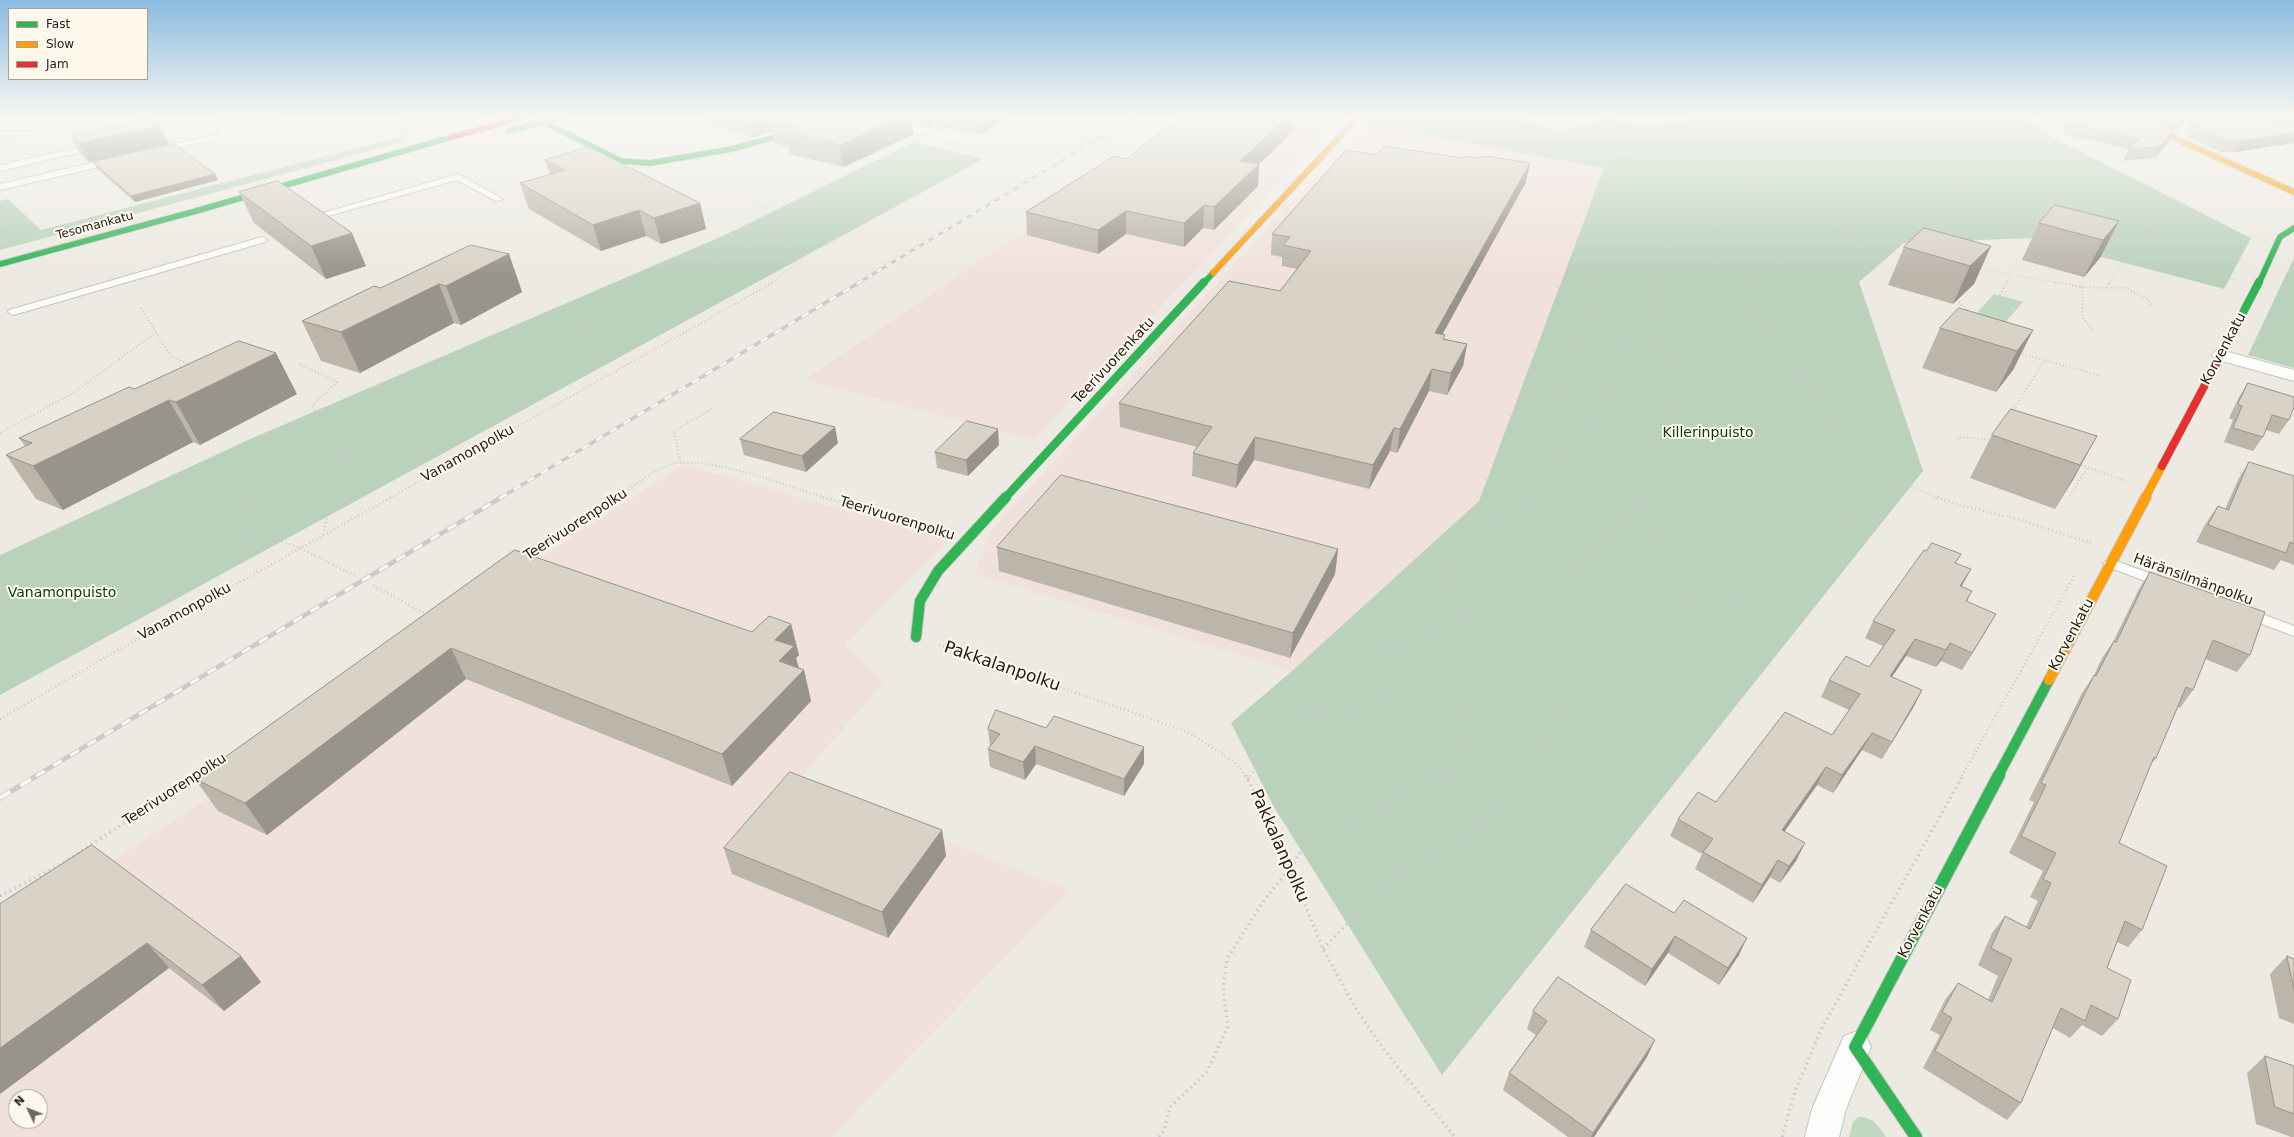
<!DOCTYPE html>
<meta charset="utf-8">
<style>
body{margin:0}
#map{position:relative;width:2294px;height:1137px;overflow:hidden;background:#edeae3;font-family:"DejaVu Sans",sans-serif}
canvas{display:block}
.legend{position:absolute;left:8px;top:8px;width:140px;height:72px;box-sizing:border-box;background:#fef8ec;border:1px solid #a6a299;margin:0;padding:5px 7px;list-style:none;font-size:12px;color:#23211d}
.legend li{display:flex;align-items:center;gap:8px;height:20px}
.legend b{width:20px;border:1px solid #a6a299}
.north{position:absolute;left:8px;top:1089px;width:40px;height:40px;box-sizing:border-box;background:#fef8ec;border:1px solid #a6a299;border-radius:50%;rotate:313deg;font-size:11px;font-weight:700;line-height:16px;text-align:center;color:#23211d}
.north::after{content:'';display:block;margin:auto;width:14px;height:18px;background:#6a6762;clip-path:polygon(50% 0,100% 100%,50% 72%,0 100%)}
</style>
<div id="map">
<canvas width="2294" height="1137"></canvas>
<ul class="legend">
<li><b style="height:5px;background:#30b455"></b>Fast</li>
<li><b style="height:5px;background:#ff9f0a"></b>Slow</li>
<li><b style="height:5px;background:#e5322d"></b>Jam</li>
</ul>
<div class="north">N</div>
</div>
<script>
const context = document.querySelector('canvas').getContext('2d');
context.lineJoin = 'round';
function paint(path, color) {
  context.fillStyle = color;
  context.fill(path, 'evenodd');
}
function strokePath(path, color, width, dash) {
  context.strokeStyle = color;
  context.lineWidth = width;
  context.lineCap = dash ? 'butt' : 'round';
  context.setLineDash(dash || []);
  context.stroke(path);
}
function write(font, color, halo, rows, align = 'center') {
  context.font = font + ' "DejaVu Sans",sans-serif';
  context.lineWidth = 4;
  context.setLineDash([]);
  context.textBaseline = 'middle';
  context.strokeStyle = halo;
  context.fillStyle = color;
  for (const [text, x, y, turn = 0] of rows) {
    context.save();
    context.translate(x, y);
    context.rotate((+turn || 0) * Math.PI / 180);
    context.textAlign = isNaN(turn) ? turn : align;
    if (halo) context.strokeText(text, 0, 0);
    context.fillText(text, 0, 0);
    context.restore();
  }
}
const commercial = new Path2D(`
 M404 117H477L400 137Z`);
const industrial = new Path2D(`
 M1194 117H1342L1034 440 804 380Z
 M1366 125 1605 168 1479 501 1292 671 974 574 991 530 1270 225Z
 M684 464 948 540 845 645 884 683 797 781 1070 890 832 1137H0V935L363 696 544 555ZM16 1097H40V1121H16Z`);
const green = new Path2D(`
 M1994 294 2023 302 2003 325 1974 316Z
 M1858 1117C1873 1117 1878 1125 1886 1137H1849L1853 1122Z`);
const forest = new Path2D(`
 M1374 117H1515L1561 131 1604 118 1638 124 1687 121 1695 117H2022L2054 138 2251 238 2224 289 2030 238 1904 243 1859 282 1923 471 1442 1075 1274 807 1231 723 1292 671 1479 501 1604 168 1366 125Z
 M400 137 403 142 0 250V201L8 199 41 230Z
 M914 142 983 159 0 695V555L248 440 725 235Z
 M2294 258V368L2248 355Z`);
const pathFar3 = new Path2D(`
 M1443 117 1474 122 1598 154 1657 155
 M1778 117 1787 134 1805 153
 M584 119 591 117
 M1809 121 1894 141 1973 186 1994 194 2061 202 2101 210 2155 229 2188 237H2257
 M1657 142 1755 181 1839 226 1861 241 1902 256
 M1780 171 1786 189 1811 209
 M718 172 753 194 771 221 797 245V262L772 283
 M1702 202 1715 224 1721 240 1715 258 1730 283
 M1687 205 1683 198V187L1661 162 1657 142 1664 137 1721 117
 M766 211C778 189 784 181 772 157
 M725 221 752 248
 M0 227 27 218
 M2207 258 2222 276 2237 280
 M1977 268 2060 283
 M672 283 752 248 771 221
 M1586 283 1602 249 1600 230 1612 212 1616 187 1625 176 1619 167 1598 154
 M1658 283 1671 216 1687 205 1717 199 1802 162 1806 153 1805 133 1810 117
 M1751 283 1767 268 1778 262 1860 242
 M2006 283 2011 274
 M2109 283 2124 261`);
const pathFar2 = new Path2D(`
 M1586 282 1592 301 1577 344 1557 358 1549 376 1567 402 1593 421
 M1729 282 1740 301 1787 354 1850 451 1870 466 1906 485 1939 498
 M2055 282 2081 287 2125 288 2148 299 2150 305
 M2081 287 2083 297 2082 316 2093 331
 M2107 287 2110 282
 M2279 291 2294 295
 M2000 295 2007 282
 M1740 301 1751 282
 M1959 302 1969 312
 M141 308 171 356 191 365
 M2269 311 2294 309
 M2019 353 2101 376
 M299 364 337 382 312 406 341 454 331 498
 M1679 389 1706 388 1736 374H1766L1804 380
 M2014 413 2013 411 2044 361
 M0 433 70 395 157 332
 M1957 439 1962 437 1993 440
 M680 461 674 431 712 409
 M2078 464 2127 481
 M2237 472 2244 474
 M2070 496 2088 467
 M259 498 383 431 417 405 476 378 503 361 579 331 674 282
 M390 498 774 282
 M617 498C632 488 649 473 666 466 704 452 786 486 826 498
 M1533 498 1548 488 1560 454 1583 426 1594 422 1606 402 1608 357 1624 347 1658 343
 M1638 498 1642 466 1650 442 1669 423 1679 389 1676 370 1658 343 1656 317 1661 297 1658 282
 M1888 498 1906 485`);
const pathFar1 = new Path2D(`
 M261 497 218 520 300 548 356 576
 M823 497 941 533
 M1937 497 1955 504 2017 519 2094 544
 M123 522 218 520
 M323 535 331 497
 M528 556 618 497
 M2183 576 2237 596
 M373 586 428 615
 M1694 625 1749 597 1788 561 1811 553 1822 543 1831 529 1889 497
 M939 645 1188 732 1233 761 1246 776
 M0 719 111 654 392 497
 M1300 721 1367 704 1410 697 1448 685 1461 668 1454 636 1467 612 1450 582 1452 568 1473 530 1516 519 1523 505 1535 497
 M198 776 220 762
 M1250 776 1281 740 1362 662 1467 612 1532 599 1571 571 1637 505 1638 497
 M1444 776C1461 769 1458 755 1461 742 1463 734 1466 727 1468 720L1448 685
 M1518 776 1573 694 1611 685 1668 682 1688 657 1694 625 1690 597 1681 571 1663 552 1637 505
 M1962 776 2074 576`);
const path = new Path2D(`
 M1245 775 1270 819 1323 949 1356 1009 1385 1051 1455 1137
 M1248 779 1251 775
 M0 896 58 866 199 775
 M1323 949 1388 881 1443 849 1484 819 1519 775
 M1159 1137 1164 1131 1170 1107 1207 1072 1228 1026 1223 990 1227 959 1262 903 1291 867 1307 842 1329 831 1369 824 1410 791 1447 775
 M1782 1137 1795 1091 1822 1028 1963 775`);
const lane = new Path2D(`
 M453 117H462L460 119 478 130 471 132 452 122Z
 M221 120 225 122V137L159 152H156V148L218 134 217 125 144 133 140 131 144 129Z
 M0 131 96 132 100 134 96 136 0 135Z
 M96 144 100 146 99 148 0 171V165Z
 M113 158 117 161 116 163 0 190V184Z
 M458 174 503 199 496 201 457 180 317 219 309 217Z
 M262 237 267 240 265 242 17 314 13 315 8 312 9 310Z
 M2110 559 2169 580 2171 583 2164 588 2105 566 2103 563Z
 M2246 608 2294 626V636L2241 616 2239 613 2241 610Z`);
const street = new Path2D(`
 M233 117H277L271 121 221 126 215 122 217 119Z
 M853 117H876L960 135 966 139 960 143 859 121Z
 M2221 350 2294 370V381L2215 359 2212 355 2215 351Z
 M1855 1032 1866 1036 1871 1047 1846 1109 1839 1137H1805L1812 1109 1844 1036Z`);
const fastFar3 = new Path2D(`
 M540 120 621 161 650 163 732 149 800 130 837 117
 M509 131 564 117
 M0 264 196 211 452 137
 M1204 283 1213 273
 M2259 283 2280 237 2294 228`);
const fastFar2 = new Path2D(`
 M2216 364 2259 282
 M1005 498 1204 282`);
const fastFar1 = new Path2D(`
 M916 637 920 601 938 571 1006 497
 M1998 776 2049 680`);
const fast = new Path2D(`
 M1916 1137 1855 1047 1999 775`);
const slowFar2 = new Path2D(`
 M2135 117 2183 142 2294 192
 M1213 273 1358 117`);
const slowFar1 = new Path2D(`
 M2145 498 2162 466`);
const slow = new Path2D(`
 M2049 680 2146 497`);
const jamFar1 = new Path2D(`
 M452 137 524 117`);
const jam = new Path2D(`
 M2162 466 2216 364`);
const railFar3 = new Path2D(`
 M858 283 1135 117`);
const railFar2 = new Path2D(`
 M500 498 860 282`);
const railFar1 = new Path2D(`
 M36 776 502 497`);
const rail = new Path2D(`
 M0 798 38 775`);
const wall = new Path2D(`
 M710 117H1010L979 134 933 125 929 127 912 123 914 134 844 167 790 154 789 147 774 143 772 131 753 137 712 125Z
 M1297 117 1295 120 1294 131 1259 164 1258 186 1214 230 1203 228 1184 247 1126 234 1098 254 1027 235 1026 212 1126 159Z
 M2036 117H2294L2292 126H2294V143L2235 152H2221L2187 137 2188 117 2176 132 2174 130 2169 141 2155 158 2123 161 2129 149 2062 134 2066 124Z
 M71 136 169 144 89 162 81 155Z
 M545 160 700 203 706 229 661 244 646 236 601 251 529 209 520 183 550 175Z
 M93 162 218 180 135 202 97 169Z
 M1526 182 1442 335 1444 339 1467 344 1463 366 1447 395 1429 391 1397 453 1390 451 1369 489 1254 460 1236 488 1192 476 1193 453 1197 447 1120 427 1119 403 1280 291 1297 269 1282 266V257L1271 255 1272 234Z
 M239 192 366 266 326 279 254 223Z
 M2119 221 2100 258 2084 277 2022 260 2039 223Z
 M1991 246 1974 284 1953 304 1888 285 1904 247Z
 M509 254 522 292 461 325 454 323 360 373 321 361 302 321 380 288Z
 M1940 328 2033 330 2013 370 1996 392 1922 368Z
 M2248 383 2289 420 2279 434 2266 430 2263 437 2253 451 2224 442 2233 420 2229 418 2239 397Z
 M134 389 297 394 200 445 193 442 63 510 36 499 6 455 25 446 19 438Z
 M1992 435 2097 436 2055 509 1970 478Z
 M740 439 838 443 806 472 744 455Z
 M999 445 968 476 937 468 935 452Z
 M2249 462 2294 476V565L2281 560 2274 570 2196 542 2206 523 2218 506 2225 509 2239 478Z
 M997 547 1338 549 1335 574 1290 658 999 571Z
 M515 550 752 632 791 624 799 655 796 658 799 668 804 670 811 701 732 786 466 679 267 835 218 811 195 779Z
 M1926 551 1961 554 1956 563 1961 587 1972 591 1967 602 1986 631 1962 670 1941 661 1936 667 1906 656 1892 677 1922 690 1913 708 1882 759 1862 750 1833 793 1817 785 1784 832 1796 861 1780 883 1770 877 1753 903 1695 869 1702 854 1670 836 1678 819 1716 802 1832 735 1849 710 1821 697 1829 680 1869 667 1883 646 1865 638 1873 621Z
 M2150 572 2250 655 2237 672 2205 659 2193 690 2180 708 2178 707 2156 758 2149 767 2119 843 2142 930 2128 947 2117 942 2107 968 2118 1019 2102 1036 2082 1025 2070 1038 2053 1028 2021 1103 2007 1120 1923 1068 1940 1035 1930 1030 1945 1000 1958 983 1988 1000 1998 976 1978 965 1992 933 2005 916 2026 927 2038 901 2030 897 2043 871 2009 853 2034 802 2029 800 2082 693 2094 675 2102 658 2113 642 2139 589Z
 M988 729 1144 764 1124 796 1036 764 1025 780 990 767 988 749 990 746Z
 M942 830 946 856 888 938 732 874 724 848Z
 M92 845 261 982 224 1011 169 968 0 1094V904Z
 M1626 884 1739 955 1719 985 1668 953 1645 986 1584 947 1591 930Z
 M2287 956 2294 959V1024L2279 1018 2270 974Z
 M1533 1011 1647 1057 1594 1137H1568L1503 1090 1509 1073 1536 1035 1527 1029Z
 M2265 1056 2294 1066V1137H2291L2256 1124 2247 1073Z`);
const shadedWall = new Path2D(`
 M749 117H819L770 121 772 131 753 137Z
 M902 117H911L914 134 844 167 840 145Z
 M928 117H933V125L929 127Z
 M978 117H1010L979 134Z
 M1284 117H1297L1295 120 1294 131 1259 164 1258 186 1214 230V207L1240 161Z
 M2185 117H2188L2176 132 2182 121Z
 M2284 117H2294V126L2265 129 2271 119Z
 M160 126 169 144 89 162 79 143Z
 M2174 130 2169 141 2155 158 2160 147Z
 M2294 133V143L2235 152 2241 141Z
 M1530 163 1526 182 1431 355 1435 333Z
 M215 174 218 180 135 202 131 196Z
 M700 203 706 229 661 244 654 218Z
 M1204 205 1203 228 1184 247V223Z
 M639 210 646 236 601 251 593 225Z
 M1126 211V234L1098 254V230Z
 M2119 221 2100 258 2084 277 2103 240Z
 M352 233 366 266 326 279 311 246Z
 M1991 246 1974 284 1953 304 1970 266Z
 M509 254 522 292 461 325 446 286Z
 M439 284 454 323 360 373 341 332Z
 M2033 330 2013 370 1996 392 2017 351Z
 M1467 344 1463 366 1447 395 1451 373Z
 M276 353 297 394 200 445 176 402Z
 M1432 369 1429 391 1397 453 1400 429Z
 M169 400 193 442 63 510 33 466Z
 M835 427 838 443 806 472 802 456Z
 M1394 428 1390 451 1369 489 1373 465Z
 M998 429 999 445 968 476 966 460Z
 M2097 436 2073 480 2055 509 2080 465Z
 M1255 437 1254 460 1236 488 1238 465Z
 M1338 549 1335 574 1290 658 1293 633Z
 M1971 569 1962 586 1951 603 1960 586Z
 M1996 614 1986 631 1962 670 1972 653Z
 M791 624 799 655 796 658 800 673 804 670 811 701 732 786 722 754 779 661 775 640Z
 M1915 639 1906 656 1881 693 1890 676Z
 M1950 643 1941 661 1936 667 1946 650Z
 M451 648 466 679 267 835 245 803Z
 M1922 690 1913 708 1882 759 1892 742Z
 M1872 733 1862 750 1833 793 1842 775Z
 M1035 746 1036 764 1025 780 1023 762Z
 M1144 747V764L1124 796V779Z
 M1826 767 1817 785 1773 848 1782 830Z
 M942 830 946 856 888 938 882 912Z
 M1805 843 1796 861 1780 883 1789 866Z
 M1778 860 1770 877 1753 903 1762 885Z
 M1675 936 1668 953 1645 986 1652 969Z
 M1747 938 1739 955 1719 985 1728 968Z
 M147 943 169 968 0 1094V1048Z
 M241 956 261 982 224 1011 202 985Z
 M1655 1040 1647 1057 1594 1137H1591L1593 1133Z`);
const building = new Path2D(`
 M783 117H902L840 145 786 132 795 128 770 121Z
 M1180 117H1288L1240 161 1259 164 1214 207 1204 205 1184 223 1126 211 1098 230 1026 212 1114 156 1126 159Z
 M2073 117H2151L2174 130 2160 147 2129 149 2138 139 2067 123Z
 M2174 117H2185L2182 121Z
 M2193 117H2284L2271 119 2294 126V133L2241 141H2227L2193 127Z
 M150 118 160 126 79 143 71 136Z
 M174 144 215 174 131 196 93 162Z
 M1384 146 1462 158 1463 156 1476 158 1486 156 1530 163 1435 333 1445 335 1443 339 1467 344 1451 373 1432 369 1400 429 1394 428 1373 465 1255 437 1238 465 1193 453 1212 427 1119 403 1229 281 1280 291 1311 251 1283 245 1290 237 1272 234 1346 150 1377 155Z
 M589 147 700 203 654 218 639 210 593 225 520 183 565 170 545 160Z
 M278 181 352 233 311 246 239 192Z
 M2055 205 2119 221 2103 240 2039 223Z
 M1924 228 1991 246 1970 266 1904 247Z
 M471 245 509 254 446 286 439 284 341 332 302 321 374 286 380 288Z
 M1959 308 2033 330 2017 351 1940 328Z
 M239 341 276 353 176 402 169 400 33 466 6 455 32 443 19 438 129 387 134 389Z
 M2248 383 2294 397V407L2289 420 2272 415 2263 437 2233 428 2242 406 2238 404Z
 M2011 409 2097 436 2080 465 1992 435Z
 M774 412 835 427 802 456 740 439Z
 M967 421 998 429 966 460 935 452Z
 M2249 462 2294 476V544L2290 542 2286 553 2208 525 2218 506 2228 510Z
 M1061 475 1338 549 1293 633 997 547Z
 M1932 543 1961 554 1955 563 1971 569 1960 586 1972 591 1966 601 1996 614 1972 653 1950 643 1946 650 1915 639 1890 676 1922 690 1892 742 1872 733 1842 775 1826 767 1782 830 1805 843 1789 866 1778 860 1762 885 1703 852 1713 839 1678 819 1698 792 1716 802 1785 712 1832 735 1860 694 1829 680 1846 656 1869 667 1895 630 1873 621 1924 550 1926 551Z
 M515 550 752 632 769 616 791 624 775 640 794 646 779 661 804 670 722 754 451 648 245 803 195 779Z
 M2150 572 2265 612 2250 655 2213 640 2193 690 2186 687 2156 758 2154 757 2119 843 2167 866 2142 930 2125 921 2107 968 2131 980 2118 1019 2091 1005 2085 1021 2061 1008 2021 1103 1935 1051 1952 1018 1942 1012 1958 983 1992 1002 2012 959 1991 948 2005 916 2030 929 2051 883 2043 879 2056 853 2021 836 2046 785 2041 783 2094 675 2096 676 2114 641 2116 642Z
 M996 710 1046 728 1054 716 1144 747 1124 779 1035 746 1023 762 988 749 1000 734 988 729Z
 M790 772 942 830 882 912 724 848Z
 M92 845 241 956 202 985 147 943 0 1048V904Z
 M1626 884 1674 913 1684 900 1747 938 1728 968 1675 936 1652 969 1591 930Z
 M2287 956 2294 959V988Z
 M1558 977 1655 1040 1593 1133 1509 1073 1547 1021 1533 1011Z
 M2265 1056 2294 1066V1114L2275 1107Z`);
const farStreetnames = [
 ["Tesomankatu",95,226,-15]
];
const streetNames = [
 ["Korvenkatu",2224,349,-62],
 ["Teerivuorenkatu",1114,361,-47],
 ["Vanamonpolku",468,454,-29],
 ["Teerivuorenpolku",897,519,17],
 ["Teerivuorenpolku",576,525,-33],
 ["Häränsilmänpolku",2193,580,20],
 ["Vanamonpolku",185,612,-29],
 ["Korvenkatu",2072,635,-62],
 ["Teerivuorenpolku",175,790,-33],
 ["Korvenkatu",1921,922,-62]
];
const parkNames = [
 ["Killerinpuisto",1708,433],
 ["Vanamonpuisto",62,593]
];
const nearStreetnames = [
 ["Pakkalanpolku",1002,667,19],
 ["Pakkalanpolku",1279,846,66]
];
paint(commercial, '#edded6');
paint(industrial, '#f1e1dc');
paint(green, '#c0d7c1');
paint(forest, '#bad1bb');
strokePath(lane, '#c8c5c1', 2);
strokePath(street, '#c8c5c1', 2);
strokePath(fastFar3, '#c8c5c1', 7);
strokePath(fastFar2, '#c8c5c1', 9);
strokePath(fastFar1, '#c8c5c1', 12);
strokePath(fast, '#c8c5c1', 14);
strokePath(slowFar2, '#c8c5c1', 7);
strokePath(slowFar1, '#c8c5c1', 9);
strokePath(slow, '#c8c5c1', 12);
strokePath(jamFar1, '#c8c5c1', 7);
strokePath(jam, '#c8c5c1', 9);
strokePath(pathFar3, '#cac9c7', 1.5, [0.5, 2]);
strokePath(pathFar2, '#cac9c7', 2, [1, 2.5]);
strokePath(pathFar1, '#cac9c7', 2.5, [1, 3]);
strokePath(path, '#cac9c7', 3.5, [1.5, 4]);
paint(lane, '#fcfcfb');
paint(street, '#fcfcfb');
strokePath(fastFar3, '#30b455', 5.5);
strokePath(fastFar2, '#30b455', 8);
strokePath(fastFar1, '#30b455', 10);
strokePath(fast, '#30b455', 12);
strokePath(slowFar2, '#ff9f0a', 5.5);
strokePath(slowFar1, '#ff9f0a', 8);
strokePath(slow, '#ff9f0a', 10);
strokePath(jamFar1, '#e5322d', 5.5);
strokePath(jam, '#e5322d', 8);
strokePath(railFar3, '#cccbca', 3);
strokePath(railFar2, '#cccbca', 3.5);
strokePath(railFar1, '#cccbca', 4.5);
strokePath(rail, '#cccbca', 5.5);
strokePath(railFar3, '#fef8ec', 2, [5.5]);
strokePath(railFar2, '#fef8ec', 2.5, [8]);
strokePath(railFar1, '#fef8ec', 3, [10]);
strokePath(rail, '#fef8ec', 4, [12]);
paint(wall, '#bbb5aa');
paint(shadedWall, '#98938b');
paint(building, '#d9d2c6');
strokePath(building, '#98938b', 1);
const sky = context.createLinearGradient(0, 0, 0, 276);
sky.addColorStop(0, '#8abbe0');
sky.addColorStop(0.42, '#f7f6f2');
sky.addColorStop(1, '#f7f6f200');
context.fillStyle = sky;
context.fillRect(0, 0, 2294, 276);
write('12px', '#23211d', '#fef8ec', farStreetnames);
write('14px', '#23211d', '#fef8ec', streetNames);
write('14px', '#033b1a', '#fef8ec', parkNames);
write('17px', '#23211d', '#fef8ec', nearStreetnames);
</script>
